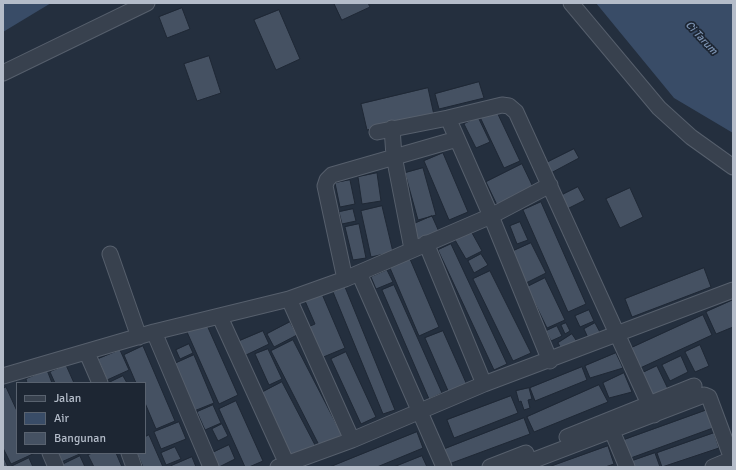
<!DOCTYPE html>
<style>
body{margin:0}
#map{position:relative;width:736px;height:470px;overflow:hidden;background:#242f3e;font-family:Signika,sans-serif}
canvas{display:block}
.frame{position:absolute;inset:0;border:4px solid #b4bcc9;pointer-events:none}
.legend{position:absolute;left:16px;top:382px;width:130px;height:72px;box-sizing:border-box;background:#1d2633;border:1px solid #59626f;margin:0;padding:5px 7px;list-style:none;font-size:12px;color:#b4bcc9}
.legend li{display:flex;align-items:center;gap:8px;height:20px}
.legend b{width:20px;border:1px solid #59626f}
</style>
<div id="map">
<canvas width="736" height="470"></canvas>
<div class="frame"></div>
<ul class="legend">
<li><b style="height:5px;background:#38414e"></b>Jalan</li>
<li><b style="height:11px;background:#394c67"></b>Air</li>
<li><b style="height:11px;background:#455162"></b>Bangunan</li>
</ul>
</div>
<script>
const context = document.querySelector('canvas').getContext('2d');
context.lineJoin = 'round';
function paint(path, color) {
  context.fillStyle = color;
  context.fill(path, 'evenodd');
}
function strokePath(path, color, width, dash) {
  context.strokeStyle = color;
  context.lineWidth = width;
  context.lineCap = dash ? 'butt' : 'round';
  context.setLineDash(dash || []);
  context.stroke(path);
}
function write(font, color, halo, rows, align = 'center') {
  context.font = font + ' Signika,sans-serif';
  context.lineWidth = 3.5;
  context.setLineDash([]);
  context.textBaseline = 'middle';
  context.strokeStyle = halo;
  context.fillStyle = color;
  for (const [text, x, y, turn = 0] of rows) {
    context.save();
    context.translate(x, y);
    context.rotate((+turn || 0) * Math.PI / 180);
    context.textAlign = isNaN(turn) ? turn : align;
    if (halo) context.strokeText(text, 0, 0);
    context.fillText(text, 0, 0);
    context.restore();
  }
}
const water = new Path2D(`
 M3 3H51L3 32Z
 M596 3H730L733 5V133L674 98Z`);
const building = new Path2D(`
 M334 3H368L370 7 342 20Z
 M182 8 190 29 167 38 159 17Z
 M279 10 300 59 276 70 254 20Z
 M209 56 221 93 197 101 184 64Z
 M479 82 484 98 439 109 435 94Z
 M428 88 434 115 367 130 361 104Z
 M496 110 520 161 504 168 480 117Z
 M478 117 490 142 476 148 464 124Z
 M574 149 579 158 549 174 544 164Z
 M443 153 468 212 449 220 424 161Z
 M522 164 533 187 497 205 486 182Z
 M423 168 436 215 418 220 405 173Z
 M377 173 381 201 362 204 358 177Z
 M350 180 355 204 340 207 335 183Z
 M578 187 585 200 567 209 560 196Z
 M630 188 643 217 620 228 606 199Z
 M541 202 586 304 568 312 523 210Z
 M382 206 393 252 371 257 361 211Z
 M353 209 356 221 342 224 339 212Z
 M432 216 440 234 417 244 409 226Z
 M520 222 528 240 517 244 510 226Z
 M359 224 366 258 353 260 345 227Z
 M471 231 482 251 466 259 455 240Z
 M531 243 546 273 526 283 511 252Z
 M451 244 507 364 494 370 438 250Z
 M481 254 488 265 474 273 468 261Z
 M410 259 439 327 419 336 390 268Z
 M704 268 711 287 632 317 625 299Z
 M387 270 393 282 376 289 371 277Z
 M490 271 531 353 513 361 473 279Z
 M545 278 565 320 547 328 527 287Z
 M394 285 442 393 429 399 382 290Z
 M345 287 395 410 383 414 333 292Z
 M322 294 345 348 321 358 308 327 315 324 305 301Z
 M733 300V327L716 334 706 312Z
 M589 310 594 321 580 327 575 316Z
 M703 315 712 335 638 369 629 349Z
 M290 322 297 335 274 347 267 334Z
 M206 323 238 395 219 404 187 332Z
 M566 323 570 331 565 334 561 325Z
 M595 323 601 334 589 340 584 329Z
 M557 326 562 336 551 341 546 331Z
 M263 331 269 344 244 356 237 342Z
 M443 331 467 385 449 393 425 338Z
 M572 334 578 343 563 352 558 343Z
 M293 340 342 435 320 447 271 351Z
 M189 344 193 353 180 359 176 350Z
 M700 345 709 366 695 372 685 352Z
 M143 346 175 421 156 429 145 403V383H136L124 355Z
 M268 349 282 379 269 385 255 354Z
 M120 350 129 370 107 380 98 359Z
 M346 352 376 417 361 424 331 359Z
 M616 353 623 368 590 378 585 366Z
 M194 355 214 403 194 411 174 364Z
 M681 356 688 372 670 381 662 365Z
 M66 365 74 383H55L50 372Z
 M657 366 668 389 648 398 638 375Z
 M582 367 587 380 535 401 530 388Z
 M47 370 52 383H27L26 379Z
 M624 373 632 392 609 398 603 383Z
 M123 376 127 383H108Z
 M282 382 315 445 292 457 259 394Z
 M599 385 608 402 534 432 527 417Z
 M6 387 17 411V453H35L11 464 3 448V389Z
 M529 388 532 399 528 400 530 408 524 410 521 401 519 402 516 391Z
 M511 396 518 413 454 438 447 420Z
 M236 401 263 461 249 467H245L219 409Z
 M213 405 221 423 205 430 197 412Z
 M707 410 713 428 628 459 621 441Z
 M524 418 530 434 449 464 442 450Z
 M179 422 186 439 161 449 154 432Z
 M222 424 228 436 218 441 212 429Z
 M417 432 423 448 377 467H330Z
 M714 433 719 448 662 467 657 453Z
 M149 435 163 467H143L137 453H145V437Z
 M229 445 235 459 219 467 212 453Z
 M608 446 614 464 605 467H549Z
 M175 447 181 459 166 465 161 453Z
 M55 453H82L59 463Z
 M93 453H116L122 467H94L88 455Z
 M655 453 660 467H634L632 461Z
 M3 456 8 467H3Z
 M80 456 85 467H57Z
 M422 456 427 467H394Z
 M192 457 196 467H171V466Z
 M29 458 33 467H10Z`);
const minor = new Path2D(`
 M571 3 659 108 691 137 733 167
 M3 73 147 3
 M448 118 491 216 550 361
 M392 128 394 156 412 249
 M377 132 448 118 502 105 509 106 516 112 654 415
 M426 243 484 384
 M110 254 139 337
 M359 273 444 467
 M345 279 325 186 327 180 332 175 457 139
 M289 299 352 440
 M220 317 287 464
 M154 332 211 467
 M87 353 100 383
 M3 376 154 332 289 299 345 279 491 216 550 185
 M612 431 627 467
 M567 437 694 386
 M50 453 56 467
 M129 453 134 467
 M278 467 352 440 484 384 733 290
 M490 467 526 453
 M516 467 704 395 709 397 732 459 713 467`);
const waterNames = [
 ["Ci Tarum",701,38,47]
];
paint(water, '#394c67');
paint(building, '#455162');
strokePath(building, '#1f2835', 1);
strokePath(minor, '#565f6c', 17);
strokePath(minor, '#38414e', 15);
write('italic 11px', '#7c92b1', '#1d2633', waterNames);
</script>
